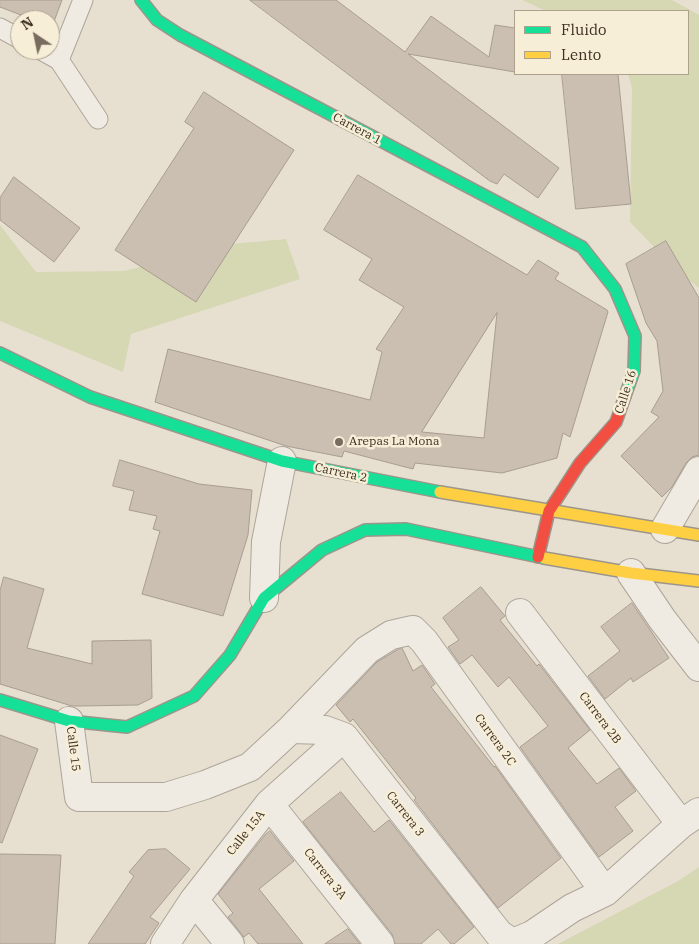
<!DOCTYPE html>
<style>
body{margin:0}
#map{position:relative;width:699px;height:944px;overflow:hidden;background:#e7e0d1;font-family:"IBM Plex Serif",serif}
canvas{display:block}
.legend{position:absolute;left:514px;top:10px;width:175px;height:65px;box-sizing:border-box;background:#f7eed8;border:1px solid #ada18e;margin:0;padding:6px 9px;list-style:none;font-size:15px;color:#3d2e20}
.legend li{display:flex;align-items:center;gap:10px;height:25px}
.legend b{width:25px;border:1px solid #ada18e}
.north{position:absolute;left:10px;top:10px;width:50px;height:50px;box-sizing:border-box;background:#f7eed8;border:1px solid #ada18e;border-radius:50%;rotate:326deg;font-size:14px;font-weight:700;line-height:20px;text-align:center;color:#3d2e20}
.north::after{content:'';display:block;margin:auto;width:18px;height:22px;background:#786c5e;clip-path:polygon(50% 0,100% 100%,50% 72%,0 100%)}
</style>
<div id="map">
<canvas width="699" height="944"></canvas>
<ul class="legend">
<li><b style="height:6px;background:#16e098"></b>Fluido</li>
<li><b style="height:6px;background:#ffcf43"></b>Lento</li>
</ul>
<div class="north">N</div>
</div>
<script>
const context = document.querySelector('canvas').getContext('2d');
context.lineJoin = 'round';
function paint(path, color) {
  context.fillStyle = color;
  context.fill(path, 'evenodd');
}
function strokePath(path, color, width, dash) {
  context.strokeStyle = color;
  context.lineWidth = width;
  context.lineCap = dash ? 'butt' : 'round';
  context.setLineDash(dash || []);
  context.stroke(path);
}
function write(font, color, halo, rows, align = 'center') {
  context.font = font + ' "IBM Plex Serif",serif';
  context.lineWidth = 5;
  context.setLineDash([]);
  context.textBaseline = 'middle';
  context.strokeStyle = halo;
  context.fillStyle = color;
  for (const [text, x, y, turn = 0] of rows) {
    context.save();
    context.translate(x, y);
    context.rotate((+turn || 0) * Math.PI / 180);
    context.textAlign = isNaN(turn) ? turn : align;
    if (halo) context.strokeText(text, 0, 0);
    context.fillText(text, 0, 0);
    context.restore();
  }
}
const green = new Path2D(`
 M522 0H672L699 15V288L674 268 630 222 632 88 628 74H688V11H546Z
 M0 225 36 272 124 271 231 244 286 239 300 279 131 334 123 372 0 321Z
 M699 867V944H558L678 881Z`);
const building = new Path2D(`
 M0 0H62L52 27 50 26V20H34L0 7Z
 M250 0H336L405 52 431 16 489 57 495 25 515 28V72L408 54 559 168 538 198 504 174 497 184 490 181Z
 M562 74H618L631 204 576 209Z
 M204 92 294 150 196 302 115 250 194 128 185 122Z
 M358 175 527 275 538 260 559 273 555 279 607 310 608 312 570 437 563 433 557 458 502 473 415 463 413 469 344 451 342 457 286 446 155 402 168 349 370 400 382 352 376 349 404 307 359 280 372 259 324 230ZM497 313 484 438 422 432Z
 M14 177 80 228 54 262 0 220V198Z
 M666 241 699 298V455L692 457 686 463 672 487 662 497 621 456 659 417 651 412 663 391 657 341 646 323 626 264Z
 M120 460 199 484 252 490 248 535 223 616 142 594 160 531 153 529 157 516 129 510 134 491 113 486Z
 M4 577 44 589 27 648 92 664V641L151 640 152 698 138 705 80 706H72L0 684V591Z
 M481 587 505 616 500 620 537 666 539 664 590 730 568 748 597 784 619 768 636 791 615 807 633 831 599 857 520 747 548 726 509 677 498 687 472 655 460 664 448 647 459 640 443 618Z
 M632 603 669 658 633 682 631 678 605 699 588 676 620 651 601 627Z
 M402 648 413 671 422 665 435 684 431 687 494 767 495 766 561 858 498 908 414 800 416 798 353 719 350 722 336 705 377 662 397 650Z
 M0 735 38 749 2 843 0 842Z
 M341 792 374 832 389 820 474 927 454 944H451L438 929 421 944H395L392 934 303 822Z
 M270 831 294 861 259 889 303 944H258L249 933 244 937 228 917 233 913 218 894 265 835Z
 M166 849 190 869 150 917 159 923 145 944H88L134 876 129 872 148 850Z
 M0 854 61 855 55 944H0Z
 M348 929 360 944H325Z`);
const lane = new Path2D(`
 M0 28 20 39
 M41 50 59 60 98 119
 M59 60 83 0`);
const street = new Path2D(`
 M665 529 699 471
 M631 573 662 619 699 667
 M264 598 266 542 282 461
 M520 613 681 824
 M69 721 79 797H166L205 785 250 767 291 729 367 650 391 635 413 630 424 641 605 892
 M291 729 325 730 344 737 499 934 513 943 532 935 572 908 605 892 681 824 699 812
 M269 804 380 944
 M194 900 230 944
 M165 944 194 900 269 804 344 737`);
const fast = new Path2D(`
 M141 0 157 20 180 35 582 247 615 289 635 336 634 371 625 396
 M0 353 90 397 282 461 440 492
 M0 700 69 721 127 727 194 696 230 655 264 598 322 550 365 530 406 529 544 558`);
const slow = new Path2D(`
 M440 492 699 535
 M544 558 631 573 699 581`);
const jam = new Path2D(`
 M538 557 549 511 580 463 616 422 625 396`);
const markers = [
 [339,442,5,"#786c5e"]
];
const streetNames = [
 ["Carrera 1",357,129,28],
 ["Calle 16",626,392,-72],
 ["Carrera 2",341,473,12],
 ["Carrera 2B",600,718,53],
 ["Carrera 2C",495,740,54],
 ["Calle 15",73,749,83],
 ["Carrera 3",405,814,52],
 ["Calle 15A",246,833,-52],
 ["Carrera 3A",325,874,52]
];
const poiNames = [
 ["Arepas La Mona",349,442]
];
paint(green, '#d6d7b3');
paint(building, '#cbbfb2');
strokePath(building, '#a89c90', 1);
strokePath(lane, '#ada599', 21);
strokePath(street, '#ada599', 30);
strokePath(fast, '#9c958a', 14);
strokePath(slow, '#9c958a', 14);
strokePath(jam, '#9c958a', 14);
strokePath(lane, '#efebe3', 19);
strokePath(street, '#efebe3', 28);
strokePath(fast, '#16e098', 11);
strokePath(slow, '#ffcf43', 11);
strokePath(jam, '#f24e42', 11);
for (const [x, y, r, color] of markers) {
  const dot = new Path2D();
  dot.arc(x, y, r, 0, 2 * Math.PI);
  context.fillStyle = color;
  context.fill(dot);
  strokePath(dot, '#f7eed8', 2);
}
write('12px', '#3d2e20', '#f7eed8', streetNames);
write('12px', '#3d2e20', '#f7eed8', poiNames, 'left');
</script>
